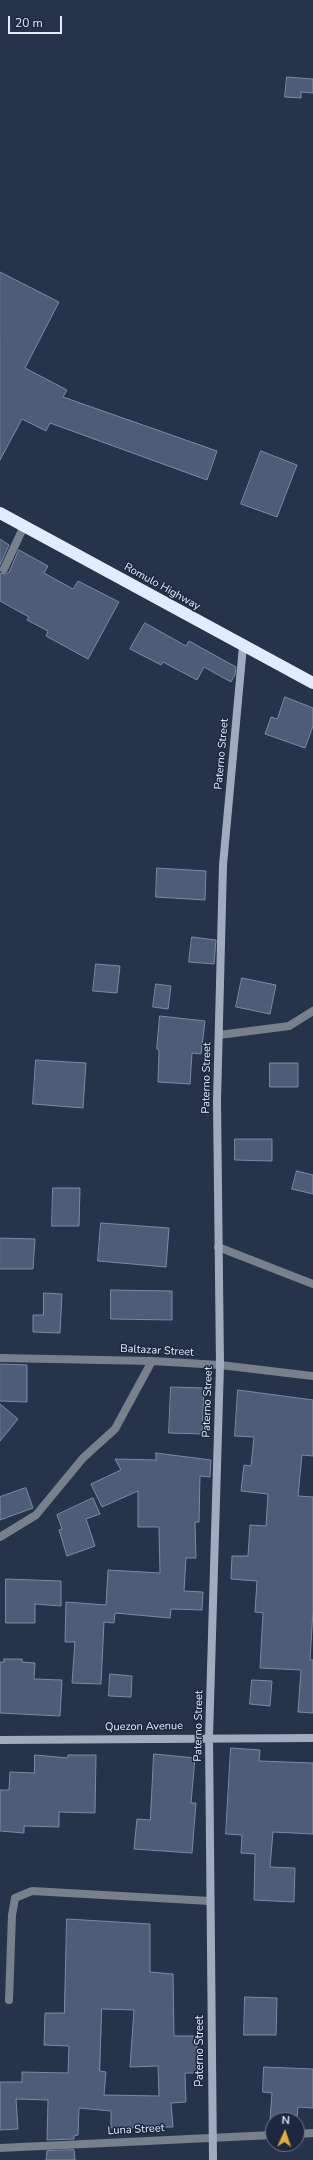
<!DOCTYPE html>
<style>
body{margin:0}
#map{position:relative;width:313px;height:2160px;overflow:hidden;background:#27324b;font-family:"Nunito Sans",sans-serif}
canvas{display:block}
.north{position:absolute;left:265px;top:2112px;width:40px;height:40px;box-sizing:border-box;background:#1d2840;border:1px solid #6d768c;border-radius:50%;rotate:3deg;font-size:11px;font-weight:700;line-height:16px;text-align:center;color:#e4ecfd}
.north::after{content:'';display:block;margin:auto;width:14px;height:18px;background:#e2af34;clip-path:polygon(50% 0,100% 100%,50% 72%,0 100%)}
.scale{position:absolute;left:8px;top:16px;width:54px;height:18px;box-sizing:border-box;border:2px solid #e4ecfd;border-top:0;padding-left:5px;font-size:12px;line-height:14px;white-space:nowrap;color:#e4ecfd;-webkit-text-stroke:3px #1d2840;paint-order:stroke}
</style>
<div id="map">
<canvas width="313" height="2160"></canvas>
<div class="north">N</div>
<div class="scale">20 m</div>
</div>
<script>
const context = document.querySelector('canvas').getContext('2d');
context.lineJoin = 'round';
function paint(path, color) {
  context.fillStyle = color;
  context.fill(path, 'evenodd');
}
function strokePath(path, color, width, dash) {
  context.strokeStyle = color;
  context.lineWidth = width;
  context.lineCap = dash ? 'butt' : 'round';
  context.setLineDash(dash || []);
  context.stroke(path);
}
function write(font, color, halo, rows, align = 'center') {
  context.font = font + ' "Nunito Sans",sans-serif';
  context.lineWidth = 3;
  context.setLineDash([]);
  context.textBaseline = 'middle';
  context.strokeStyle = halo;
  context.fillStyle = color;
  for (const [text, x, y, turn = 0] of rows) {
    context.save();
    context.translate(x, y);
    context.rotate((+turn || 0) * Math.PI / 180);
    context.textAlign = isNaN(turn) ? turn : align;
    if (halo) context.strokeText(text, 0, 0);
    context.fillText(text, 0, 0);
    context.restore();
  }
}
const building = new Path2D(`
 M287 77 313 79V93L301 92V98L285 97Z
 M0 272 59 302 25 368 67 390 63 397 217 451 207 480 50 423 46 431 22 419 0 460Z
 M261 451 297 465 277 517 241 504Z
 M0 539 9 545 0 565Z
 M19 550 48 566 44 573 73 589 78 581 119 602 88 659 46 636 48 631 27 620 29 617 0 601V573L5 574 9 572Z
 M145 623 186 646 189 641 236 667 235 675 231 682 204 667 197 680 163 662 161 665 130 649Z
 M285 697 313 708V726L305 748 265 734 271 717 277 719Z
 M157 868 206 871 205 900 156 897Z
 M192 937 216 940 214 964 189 962Z
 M96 964 120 966 117 993 93 991Z
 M242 978 276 985 270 1014 236 1007Z
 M156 984 171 986 168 1009 153 1007Z
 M160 1016 205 1021 201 1054 192 1053 190 1084 158 1082 159 1050 157 1049Z
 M36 1060 86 1063 83 1108 33 1104Z
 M270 1063H298V1087H270Z
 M235 1139H272V1161L235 1160Z
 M297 1171 313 1175V1194L292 1189Z
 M53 1188H80L79 1226H52Z
 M101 1223 169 1228 166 1267 98 1261Z
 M0 1238 35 1239 33 1269H0Z
 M111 1290 172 1291V1320L111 1319Z
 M44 1293 62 1294 60 1333 33 1332V1315H43Z
 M0 1364 27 1365V1402L0 1401Z
 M171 1387 204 1388 202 1434 169 1433Z
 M238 1390 313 1400V1456L302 1455 298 1496 313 1497V1611L310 1660H313V1713L298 1712 301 1670 260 1668 263 1613 255 1612 257 1581 231 1579 232 1556H248L250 1525 266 1526 268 1494 241 1491 244 1465 251 1466 254 1437 235 1436Z
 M0 1404 18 1419 0 1441Z
 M156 1453 211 1460 210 1477 200 1476 199 1522H195L196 1558H186L184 1591 203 1592 202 1610 171 1609 170 1618 115 1613 114 1623 104 1622 101 1684 72 1683 75 1642H65L66 1602 106 1605 108 1570 160 1573 159 1527H138V1491L102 1507 91 1484 121 1470 115 1459 156 1460Z
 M26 1488 33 1508 0 1520V1497Z
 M93 1498 100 1514 86 1519 95 1546 67 1556 59 1530 62 1529 57 1515Z
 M6 1579 61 1581V1606L35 1604V1623H6Z
 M4 1659H22V1662L35 1663 34 1679 62 1680 60 1716 0 1713V1662H4Z
 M110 1674 132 1676 131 1697 109 1696Z
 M252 1680 272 1681 270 1706 250 1704Z
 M231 1748 260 1750 259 1761 313 1763V1834L273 1832 270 1867 295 1868 294 1902 254 1900 255 1854 241 1853 242 1835 226 1834Z
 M154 1754 195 1758 191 1803H196L192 1853 134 1849 137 1819 150 1820Z
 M35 1755 68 1758V1755H96L95 1813 59 1812V1827L24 1826V1833L0 1831V1790H9L10 1772 34 1773Z
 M67 1919 150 1924V1972L173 1974 174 2036H197V2073H185L186 2102 171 2103 173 2127 111 2128V2111L79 2108 78 2135 74 2136V2139L47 2140 48 2100 16 2099 18 2129 0 2130V2082H22V2072L68 2073 69 2046 44 2045 45 2013H64ZM102 2009 134 2010 130 2067 158 2066 159 2096 104 2095 106 2072 100 2071Z
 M245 1997 277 1998 276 2035H244Z
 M264 2067 313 2069V2108L298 2107 297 2119 270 2120 272 2093 263 2092Z
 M74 2150 75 2160H46L47 2151Z`);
const lane = new Path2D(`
 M4 569 24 526
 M218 1247 313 1284
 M9 2000 12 1915 15 1898 32 1891 210 1901`);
const street = new Path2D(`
 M219 1035 289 1026 313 1011
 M0 1358 152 1361 220 1365 313 1376
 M0 1537 36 1515 83 1458 115 1429 152 1361
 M297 2134 313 2133
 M0 2148 273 2135`);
const secondary = new Path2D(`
 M0 1740 313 1738
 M213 2160 209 1737 220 1365 217 1101 223 865 243 646`);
const highway = new Path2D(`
 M0 513 313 683`);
const streetNames = [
 ["Romulo Highway",162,587,29],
 ["Paterno Street",222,754,-85],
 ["Paterno Street",207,1078,-89],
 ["Baltazar Street",157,1351,3],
 ["Paterno Street",208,1402,-88],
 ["Paterno Street",199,1726,-89],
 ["Quezon Avenue",144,1727,-1],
 ["Paterno Street",200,2051,-90],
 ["Luna Street",136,2130,-3]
];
paint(building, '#4e5c77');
strokePath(building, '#7b8aa7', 1);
strokePath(lane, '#79808d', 8);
strokePath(street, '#79808d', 8);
strokePath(secondary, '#a1abc0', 8);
strokePath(highway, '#e2ebff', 12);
write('11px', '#e4ecfd', '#1d2840', streetNames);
</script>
